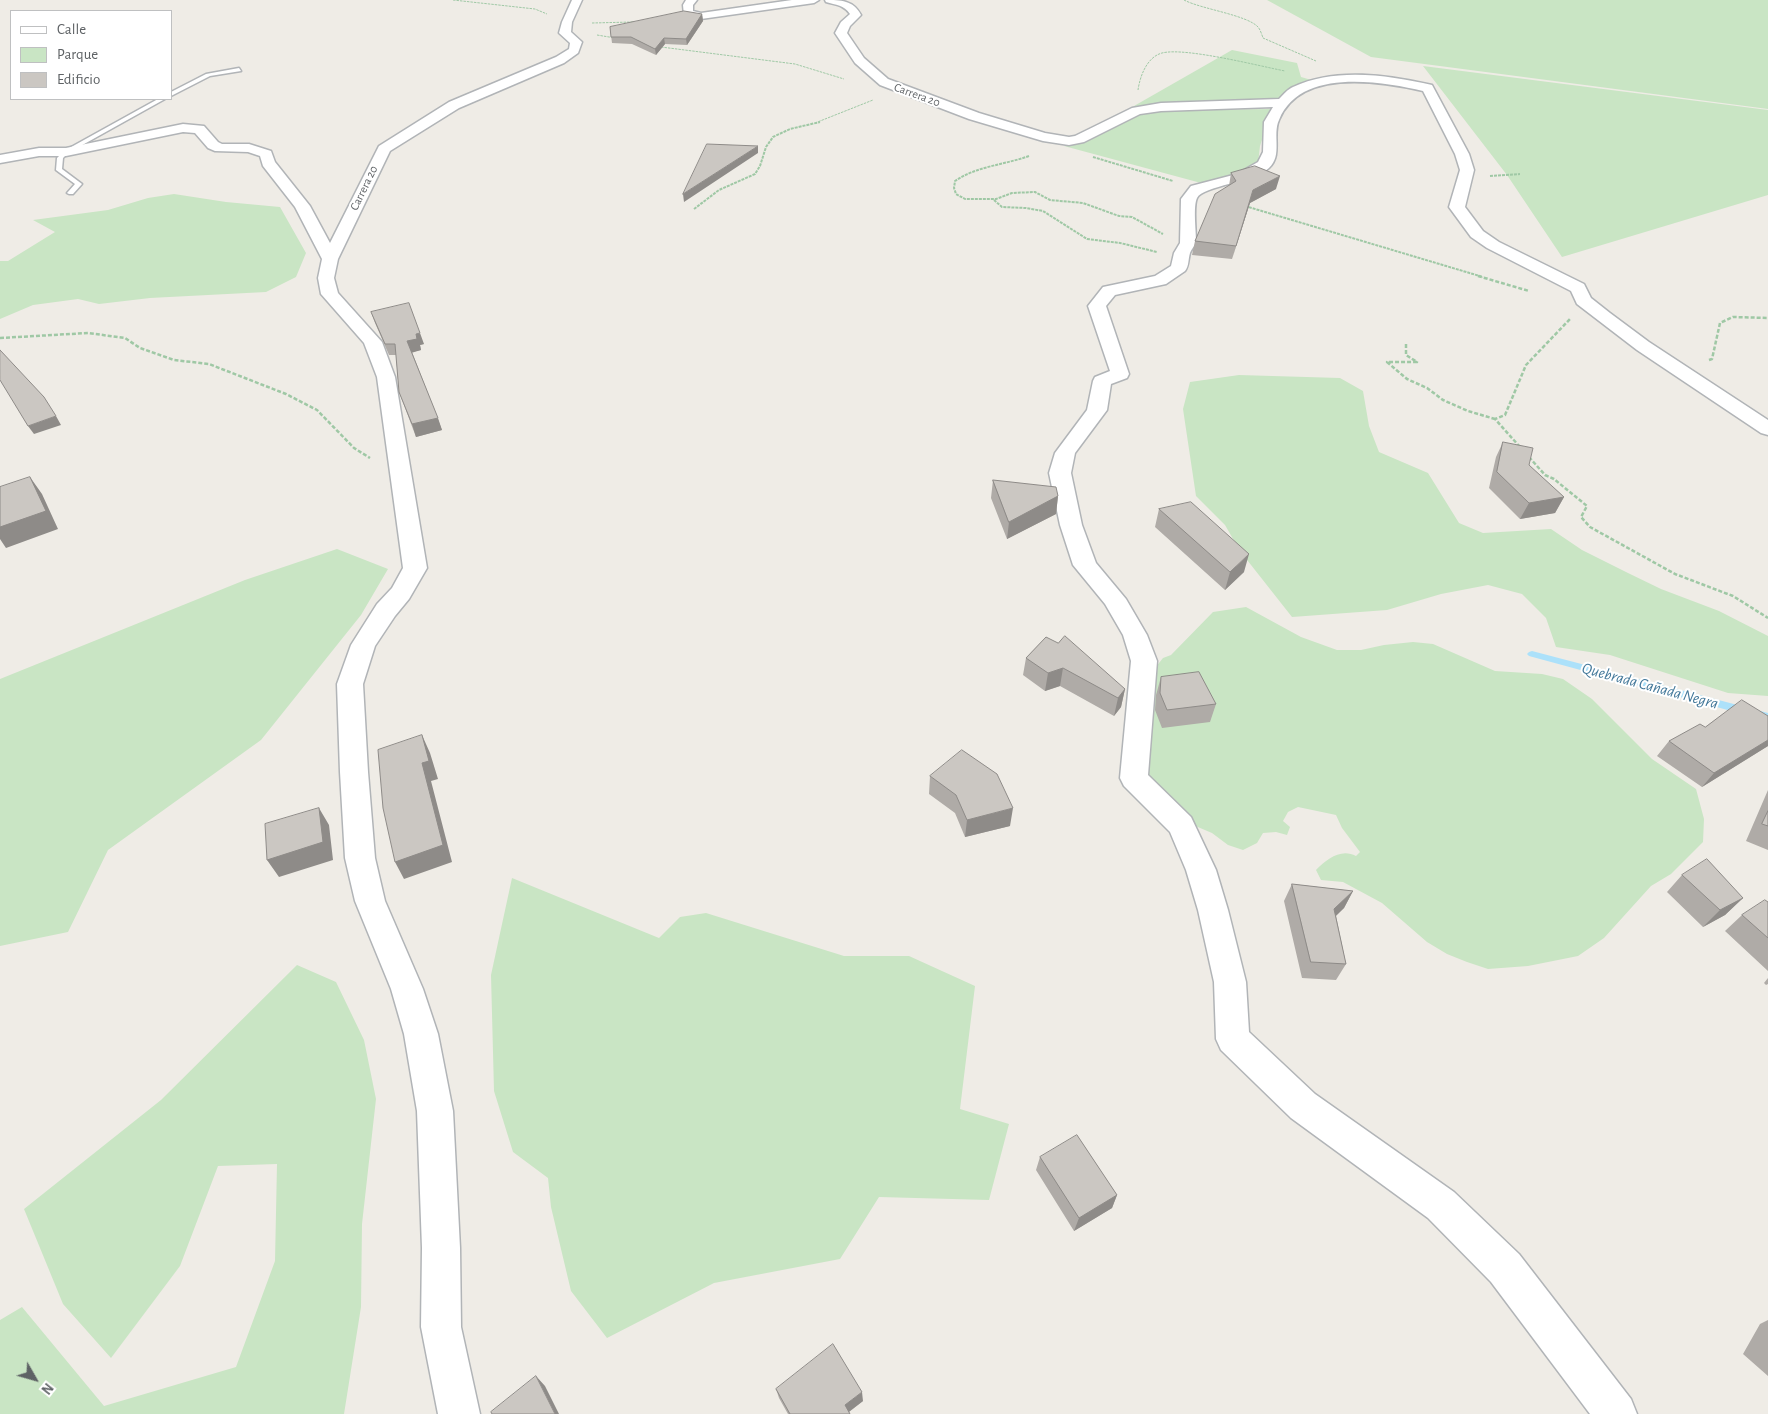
<!DOCTYPE html>
<meta charset="utf-8">
<style>
body{margin:0}
#map{position:relative;width:1768px;height:1414px;overflow:hidden;background:#efece6;font-family:"Alegreya Sans",sans-serif}
canvas{display:block}
.legend{position:absolute;left:10px;top:10px;width:162px;height:90px;box-sizing:border-box;background:#fff;border:1px solid #bfc0c1;margin:0;padding:6px 9px;list-style:none;font-size:15px;color:#5e6265}
.legend li{display:flex;align-items:center;gap:10px;height:25px}
.legend b{width:25px;border:1px solid #bfc0c1}
.north{position:absolute;left:10px;top:1354px;width:50px;height:50px;-webkit-text-stroke:4px #fff;paint-order:stroke;rotate:128deg;font-size:14px;font-weight:700;line-height:20px;text-align:center;color:#5e6265}
.north::after{content:'';display:block;margin:auto;width:18px;height:22px;background:#5e6265;clip-path:polygon(50% 0,100% 100%,50% 72%,0 100%)}
</style>
<div id="map">
<canvas width="1768" height="1414"></canvas>
<ul class="legend">
<li><b style="height:6px;background:#fff"></b>Calle</li>
<li><b style="height:14px;background:#c9e5c4"></b>Parque</li>
<li><b style="height:14px;background:#cbc7c2"></b>Edificio</li>
</ul>
<div class="north">N</div>
</div>
<script>
const context = document.querySelector('canvas').getContext('2d');
context.lineJoin = 'round';
function paint(path, color) {
  context.fillStyle = color;
  context.fill(path, 'evenodd');
}
function strokePath(path, color, width, dash) {
  context.strokeStyle = color;
  context.lineWidth = width;
  context.lineCap = dash ? 'butt' : 'round';
  context.setLineDash(dash || []);
  context.stroke(path);
}
function write(font, color, halo, rows, align = 'center') {
  context.font = font + ' "Alegreya Sans",sans-serif';
  context.lineWidth = 4;
  context.setLineDash([]);
  context.textBaseline = 'middle';
  context.strokeStyle = halo;
  context.fillStyle = color;
  for (const [text, x, y, turn = 0] of rows) {
    context.save();
    context.translate(x, y);
    context.rotate((+turn || 0) * Math.PI / 180);
    context.textAlign = isNaN(turn) ? turn : align;
    if (halo) context.strokeText(text, 0, 0);
    context.fillText(text, 0, 0);
    context.restore();
  }
}
const green = new Path2D(`
 M1267 0H1768V109L1371 57Z
 M1232 50 1297 63 1301 77 1315 81 1278 101 1151 103 1185 110 1272 109 1260 146 1258 164 1233 177 1201 183 1064 146Z
 M1423 66 1768 110V195L1562 257 1507 175Z
 M174 194 226 202 280 207 306 253 296 277 266 292 150 298 99 304 78 299 33 305 0 319V261H8L55 232 33 220 108 210 148 198Z
 M1239 375 1340 378 1363 391 1369 426 1379 452 1428 473 1459 523 1483 533 1551 529 1582 550 1628 573 1661 589 1719 611 1768 636V696L1728 693 1610 655 1556 647 1546 618 1522 594 1488 585 1441 594 1387 610 1292 617 1240 551 1225 525 1196 496 1183 409 1190 382Z
 M337 549 388 569 361 615 261 740 108 850 68 932 0 946V679L245 580Z
 M1246 607 1301 637 1337 650H1361L1384 645 1413 642 1433 644 1495 671 1542 674 1563 679 1592 699 1652 759 1696 789 1704 819 1703 842 1671 874 1651 886 1604 938 1578 956 1528 966 1488 969 1467 962 1447 954 1427 942 1382 903 1343 882 1321 880 1316 870C1327 859 1341 848 1356 856L1360 852 1342 828 1336 815 1298 807 1288 812 1283 821 1290 827 1287 835 1276 832 1263 833 1257 843 1243 850 1228 845 1212 833 1193 825 1151 785 1146 760 1155 668 1163 658 1171 655 1213 612Z
 M512 878 659 938 680 917 706 913 844 956H909L975 986 960 1109 1009 1124 989 1200 879 1197 840 1259 714 1283 607 1338 571 1291 551 1207 548 1178 513 1152 494 1091 491 975Z
 M297 965 336 982 364 1040 376 1099 362 1224 361 1307 344 1414H0V1320L22 1307 104 1406 236 1367 275 1261 277 1164 218 1166 180 1266 111 1358 63 1304 24 1209 161 1100Z`);
const stream = new Path2D(`
 M1532 651 1768 713V721L1529 656 1527 654 1529 652Z`);
const pathFar2 = new Path2D(`
 M453 0 535 9 547 14
 M1184 0C1201 9 1247 15 1258 27 1260 29 1262 35 1263 38L1316 61
 M592 23 633 22
 M597 35 615 38
 M661 47 795 64 844 79
 M1138 90C1140 76 1147 57 1162 53 1185 47 1259 66 1285 71
 M815 123 873 100`);
const pathFar1 = new Path2D(`
 M1029 156C1004 165 977 166 955 181L954 188 956 194 965 199H996L1012 193 1035 192 1050 200 1083 203 1119 216 1132 217 1163 234
 M1093 157 1173 181
 M1490 176 1520 174
 M994 200 1002 207 1026 208 1043 211 1087 239 1120 243 1157 252
 M1245 206 1483 277
 M694 209 719 190 755 174 760 166 766 147 773 137 790 129 820 122`);
const path = new Path2D(`
 M1478 276 1529 291
 M0 338 88 333 125 338 140 348 174 360 209 364 286 394 317 410 354 448 370 458
 M1406 344V355L1417 362H1387L1407 379 1427 388 1443 400 1468 411 1495 419
 M1709 360 1712 359 1720 323 1733 317 1768 318
 M1520 447 1495 419 1505 415 1526 365 1570 319
 M1529 457 1545 475 1554 479 1587 506 1581 517 1590 527 1675 574 1733 596 1768 618`);
const lane = new Path2D(`
 M239 68 241 71 210 76 171 96V92L206 74Z
 M158 99H165L68 153 63 158 62 169 82 184 73 194H69L67 193 75 184 56 170 57 158 64 151Z`);
const street = new Path2D(`
 M572 0H582L572 22 571 32 582 42 578 53 564 63 459 108 390 151 338 259 334 278 338 293 382 342 395 377 427 568 409 599 395 616 375 646 363 684 368 772 375 858 385 901 423 989 438 1034 453 1111 460 1248 461 1327 480 1414H438L421 1327 422 1248 417 1111 404 1034 391 989 355 901 345 858 340 772 337 684 351 645 377 604 392 588 403 568 377 377 364 343 321 294 318 278 322 259 295 207 263 166 260 156 248 152 215 151 208 148 195 133 183 132 66 156H39L0 163V155L39 148H66L183 124 204 126 218 142 222 144H249L271 151 275 162 310 206 330 243 379 146 449 102 556 57 569 49 570 43 559 33 562 22Z
 M686 0H697L693 5V11L701 13 792 0H819L814 3 701 19 684 15 683 5Z
 M825 0C841 0 853 0 861 15L850 26 847 33 864 58 888 79 979 113 1045 133 1069 137 1075 136 1132 108 1161 103 1279 99C1283 95 1288 89 1293 87 1335 67 1389 75 1432 85L1469 154 1474 170 1465 207 1483 231 1499 242 1584 284 1591 298 1610 313 1649 342 1768 420V435L1761 433 1637 350 1577 304 1571 291 1487 248 1471 237 1449 207 1460 170 1455 154 1423 91C1379 81 1300 68 1279 120 1272 135 1283 155 1269 168 1254 182 1203 186 1197 198 1193 206 1196 230 1196 240 1196 245 1192 248 1190 253 1188 260 1189 266 1185 271L1166 284 1115 295 1106 306 1129 374 1127 378 1111 384 1107 410 1075 453 1071 473 1082 525 1096 563 1126 599 1147 635 1157 661 1148 775 1191 817 1216 870 1228 910 1246 982 1249 1032 1315 1094 1454 1192 1519 1254 1631 1399 1637 1414H1590L1491 1282 1428 1218 1291 1118 1221 1050 1216 1039 1214 982 1198 910 1186 870 1170 832 1124 786 1120 778 1131 661 1123 635 1105 604 1073 565 1060 525 1049 473 1055 453 1087 410 1093 381 1095 377 1110 371 1088 306 1103 287 1155 276 1171 266 1174 253 1180 243 1181 199 1191 186 1237 174 1258 162 1263 152 1264 122 1273 107 1161 111 1140 114 1084 142 1069 145 1043 141 969 119 880 85 855 63 835 33 841 22 850 14C844 5 836 5 826 2Z`);
const wall = new Path2D(`
 M702 14 703 21 687 45 665 44 656 55 632 44 612 43 610 27Z
 M1231 173 1276 189 1250 203 1232 259 1192 255 1195 241 1229 186Z
 M371 312 424 344 420 345 421 350 412 352 442 430 416 437 399 392 396 355H389L375 323Z
 M1503 442 1564 497 1555 513 1520 519 1489 488 1496 457Z
 M993 480 1058 496 1056 514 1007 539 991 498Z
 M1159 509 1244 572 1225 590 1155 527Z
 M1046 637 1125 689 1121 707 1114 716 1060 686 1045 691 1023 675 1026 658Z
 M1161 677 1216 704 1210 722 1162 728 1155 710 1156 695Z
 M1768 716V746L1702 787 1657 756 1669 741 1705 727Z
 M930 776 1010 826 965 837 955 813 929 794Z
 M1768 790V850L1746 841Z
 M1682 875 1743 898 1725 915 1703 927 1667 892Z
 M1292 884 1353 891 1344 908 1336 916 1346 964 1336 980 1302 978 1284 901Z
 M1768 902V971L1725 931 1742 915Z
 M1768 978V984L1766 985 1764 983Z
 M1040 1157 1117 1195 1112 1208 1074 1231 1036 1170Z
 M1768 1320V1376L1743 1354 1760 1324Z
 M776 1389 863 1401 849 1412 850 1414H788L779 1398Z`);
const shadedWall = new Path2D(`
 M702 14 703 21 687 45 686 39Z
 M664 38 665 44 656 55 655 49Z
 M758 146V153L684 202 683 194Z
 M1280 176 1276 189 1250 203 1232 259 1236 246 1253 190Z
 M420 333 424 344 420 345 421 350 411 353 407 341 416 334Z
 M56 416 61 425 34 434 28 426Z
 M438 418 442 430 416 437 412 424Z
 M30 477 42 494 58 529 6 548 0 539V527Z
 M1058 496 1056 514 1007 539 1009 522Z
 M1564 497 1555 513 1520 519 1529 503Z
 M1249 554 1244 572 1225 590 1230 572Z
 M1063 668 1060 686 1045 691 1048 673Z
 M1125 689 1121 707 1114 716 1118 698Z
 M422 735 430 753 438 779 431 781 452 862 404 879 395 862 422 763Z
 M1768 740V746L1702 787 1714 773Z
 M319 808 329 825 333 860 279 877 267 860Z
 M1013 808 1010 826 965 837 967 820Z
 M1353 891 1344 908 1325 926 1334 909Z
 M1743 898 1725 915 1703 927 1720 910Z
 M1117 1195 1112 1208 1074 1231 1079 1218Z
 M536 1376 545 1386 559 1414H555Z
 M862 1392 863 1401 846 1414 845 1405Z`);
const building = new Path2D(`
 M684 11 702 14 686 39 664 38 655 49 631 37H611L610 27Z
 M707 144 758 146 683 194Z
 M1255 166 1280 176 1253 190 1236 246 1195 241 1215 194 1236 181 1231 173Z
 M409 303 420 333 416 334 417 339 407 341 438 418 412 424 399 392 395 344H385L371 312Z
 M0 350 44 397 56 416 28 426 0 380Z
 M1503 442 1533 448 1529 465 1564 497 1529 503 1497 472Z
 M30 477 46 511 0 527V487Z
 M993 480 1056 487 1058 496 1009 522Z
 M1191 502 1249 554 1230 572 1159 509Z
 M1065 636 1125 689 1118 698 1063 668 1048 673 1026 658 1046 637 1058 643Z
 M1199 672 1216 704 1167 710 1160 693 1161 677Z
 M1742 700 1768 716V740L1714 773 1669 741 1700 724 1705 727Z
 M422 735 429 761 422 763 443 845 395 862 383 808 378 750Z
 M962 750 997 774 1013 808 967 820 956 795 930 776Z
 M319 808 323 842 267 860 265 824Z
 M1768 811V826L1762 824Z
 M1707 859 1743 898 1720 910 1682 875Z
 M1292 884 1353 891 1334 909 1346 964 1311 962Z
 M1765 900 1768 902V938L1742 915Z
 M1077 1135 1117 1195 1079 1218 1040 1157Z
 M833 1344 862 1392 845 1405 850 1414H790L776 1389Z
 M536 1376 555 1414H492L491 1412Z`);
const farStreetnames = [
 ["Carrera 20",917,95,20],
 ["Carrera 20",364,188,-64]
];
const waterNames = [
 ["Quebrada Cañada Negra",1650,686,15]
];
paint(green, '#c9e5c4');
paint(stream, '#ace1fa');
strokePath(lane, '#b1b4b7', 3);
strokePath(street, '#b1b4b7', 3);
strokePath(pathFar2, '#9fc8a5', 1, [2.5, 1]);
strokePath(pathFar1, '#9fc8a5', 2, [3, 1]);
strokePath(path, '#9fc8a5', 2.5, [4, 2]);
paint(lane, '#fff');
paint(street, '#fff');
paint(wall, '#afaba7');
paint(shadedWall, '#8e8b88');
paint(building, '#cbc7c2');
strokePath(building, '#8e8b88', 1);
write('12px', '#5e6265', '#fff', farStreetnames);
write('italic 16px', '#43789a', '#fff', waterNames);
</script>
